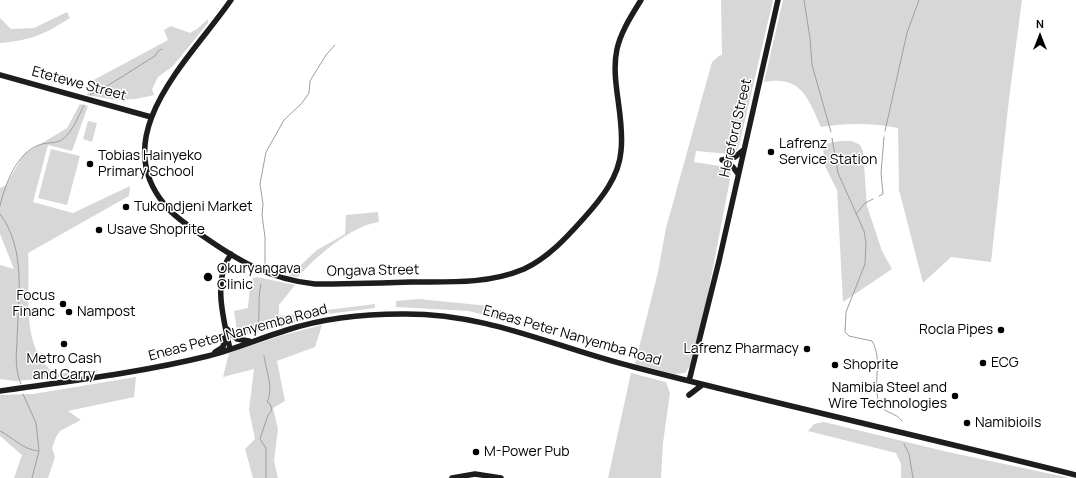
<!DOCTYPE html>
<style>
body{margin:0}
#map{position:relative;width:1076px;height:478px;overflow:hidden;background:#fff;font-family:Manrope,sans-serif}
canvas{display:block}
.north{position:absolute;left:1020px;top:16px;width:40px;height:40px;-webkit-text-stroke:3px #fff;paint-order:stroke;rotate:0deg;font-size:11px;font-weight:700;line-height:16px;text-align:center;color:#000}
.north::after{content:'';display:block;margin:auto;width:14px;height:18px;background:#000;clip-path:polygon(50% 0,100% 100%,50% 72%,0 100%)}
</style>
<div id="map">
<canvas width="1076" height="478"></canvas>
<div class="north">N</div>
</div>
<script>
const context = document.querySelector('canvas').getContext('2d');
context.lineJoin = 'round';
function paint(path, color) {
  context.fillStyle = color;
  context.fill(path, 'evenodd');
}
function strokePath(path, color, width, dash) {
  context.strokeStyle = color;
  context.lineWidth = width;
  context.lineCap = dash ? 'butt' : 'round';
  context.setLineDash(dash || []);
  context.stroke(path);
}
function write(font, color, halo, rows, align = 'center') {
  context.font = font + ' Manrope,sans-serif';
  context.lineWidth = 3;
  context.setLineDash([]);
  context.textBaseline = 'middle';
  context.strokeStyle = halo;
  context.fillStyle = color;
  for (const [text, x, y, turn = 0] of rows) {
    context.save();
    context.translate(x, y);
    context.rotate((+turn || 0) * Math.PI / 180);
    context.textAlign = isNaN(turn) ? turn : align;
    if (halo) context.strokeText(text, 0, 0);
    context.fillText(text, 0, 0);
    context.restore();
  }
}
const green = new Path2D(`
 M721 0H773L739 146 735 153 730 154 696 151 694 162 726 167 731 174 706 304 691 364 685 373 675 374 635 364 658 272 666 228 712 62 719 56 722 55Z
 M783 0H1022L1009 99 991 262 951 257 923 283 899 190 898 128C873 123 847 123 821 127 808 98 801 75 764 82Z
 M67 12 70 18C43 35 32 40 0 43V18L11 29 34 28Z
 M208 19V23L173 66 158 77 152 89 154 95 136 99 116 100 87 95 90 82 168 40 164 30 171 26 190 33 197 29Z
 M80 104 88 106 72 151 48 145 33 202 73 213 130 186 129 196 28 253C30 284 24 327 38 354 42 361 48 368 53 374L99 370 93 374 15 381 0 379V265L14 269 0 234V188L6 185 24 154 67 128Z
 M88 121 97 123 92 142 83 139Z
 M841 141H852L860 145 863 151 867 206 882 251 892 269 843 302 837 190 825 166 823 147 829 143Z
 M51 149 80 156 67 205 38 198Z
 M378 212 379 222C352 225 314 258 298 277L289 276 317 250 345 234 346 215Z
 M257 277 295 285 279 305V316L375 304V308L327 314 243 335 237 332 234 311 248 308 250 285 253 278Z
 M419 299 489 306 521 318V325L469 311 396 307V301Z
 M322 325 315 347 277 361 285 401 273 408 278 429 274 461 278 478H253L245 449 255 439 249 410 254 369 223 377 229 353 280 336Z
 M631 373 666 382 670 393 663 443 661 478H608Z
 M136 377 134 397 68 411 81 420 60 431 56 437 52 448 55 457 48 478H14L22 455 0 436V395L33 394Z
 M824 422 948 452 1070 478H901V464L896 453 808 431 814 424Z`);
const stream = new Path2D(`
 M804 0 810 38 812 65 831 132
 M90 95C113 84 133 69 155 56L158 51 162 49
 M885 131 907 33 919 0
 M832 138 838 173 864 231 866 243 865 264 846 312 845 332 849 336 872 341C884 361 871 385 880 405 885 414 896 412 902 421
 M879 196 883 194 881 173 884 137
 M0 206C5 185 16 153 39 145 46 142 57 144 63 139 73 131 78 117 84 105
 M0 214C27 250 18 299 17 342 16 356 15 371 21 384
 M856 214 865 203 873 199
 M265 268V237L262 215 263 204 260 184 266 152 284 120 302 103 309 93 310 81 326 55 335 45
 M257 333C261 316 257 301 261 284
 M264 356C266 370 274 389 267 402L270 404 272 410 268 415 260 439 266 448V478
 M23 394 36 423 39 451 32 478
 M0 431C14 438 22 449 38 451
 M904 444 909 454 913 478`);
const secondary = new Path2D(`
 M231 0C192 57 105 134 165 205 174 217 188 225 200 234 237 260 268 279 315 284 347 284 379 283 411 282 449 282 489 284 524 269 548 258 567 237 584 218 601 199 619 177 621 151 625 116 610 81 617 49 621 31 632 15 641 0
 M0 75 151 117
 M722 160 735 157 742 151
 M724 161 733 167 738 174
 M227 329 237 339 249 341
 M230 349C224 321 212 280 231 254
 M215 352 223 347 225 335
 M689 381 719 261 778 0
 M0 391C70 381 139 373 208 356 235 349 261 338 287 330 324 318 364 314 402 314 489 313 553 347 634 367 781 405 929 438 1076 475
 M689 395 702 385
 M452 478 475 474 501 478`);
const markers = [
 [771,152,4,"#000"],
 [90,164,4,"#000"],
 [126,207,4,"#000"],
 [99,230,4,"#000"],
 [208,277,5,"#000"],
 [63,304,4,"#000"],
 [69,312,4,"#000"],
 [1001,330,4,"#000"],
 [64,344,4,"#000"],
 [807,349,4,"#000"],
 [983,363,4,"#000"],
 [835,365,4,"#000"],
 [955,396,4,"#000"],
 [967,423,4,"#000"],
 [476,452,4,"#000"]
];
const streetNames = [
 ["Etetewe Street",79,84,15],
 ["Hereford Street",736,128,-77],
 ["Ongava Street",373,271,-1],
 ["Eneas Peter Nanyemba Road",238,333,-15],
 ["Eneas Peter Nanyemba Road",572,336,16]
];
const poiNames = [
 ["Lafrenz",779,144],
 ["Service Station",779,160],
 ["Tobias Hainyeko",98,156],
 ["Primary School",98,172],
 ["Tukondjeni Market",134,207],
 ["Usave Shoprite",107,230],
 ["Okuryangava",217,269],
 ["Clinic",217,285],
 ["Focus",55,296,"right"],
 ["Financ",55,312,"right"],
 ["Nampost",77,312],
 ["Rocla Pipes",993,330,"right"],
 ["Lafrenz Pharmacy",799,349,"right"],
 ["Metro Cash",64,359,"center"],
 ["and Carry",64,375,"center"],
 ["ECG",991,363],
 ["Shoprite",843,365],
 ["Namibia Steel and",947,388,"right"],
 ["Wire Technologies",947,404,"right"],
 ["Namibioils",975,423],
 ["M-Power Pub",484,452]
];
paint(green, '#d7d7d7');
strokePath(stream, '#9e9e9e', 1);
strokePath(secondary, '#1d1d1d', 5.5);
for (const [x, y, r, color] of markers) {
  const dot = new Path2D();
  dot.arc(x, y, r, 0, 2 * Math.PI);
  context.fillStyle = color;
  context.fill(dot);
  strokePath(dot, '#fff', 1.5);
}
write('14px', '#000', '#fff', streetNames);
write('14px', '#000', '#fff', poiNames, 'left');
</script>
